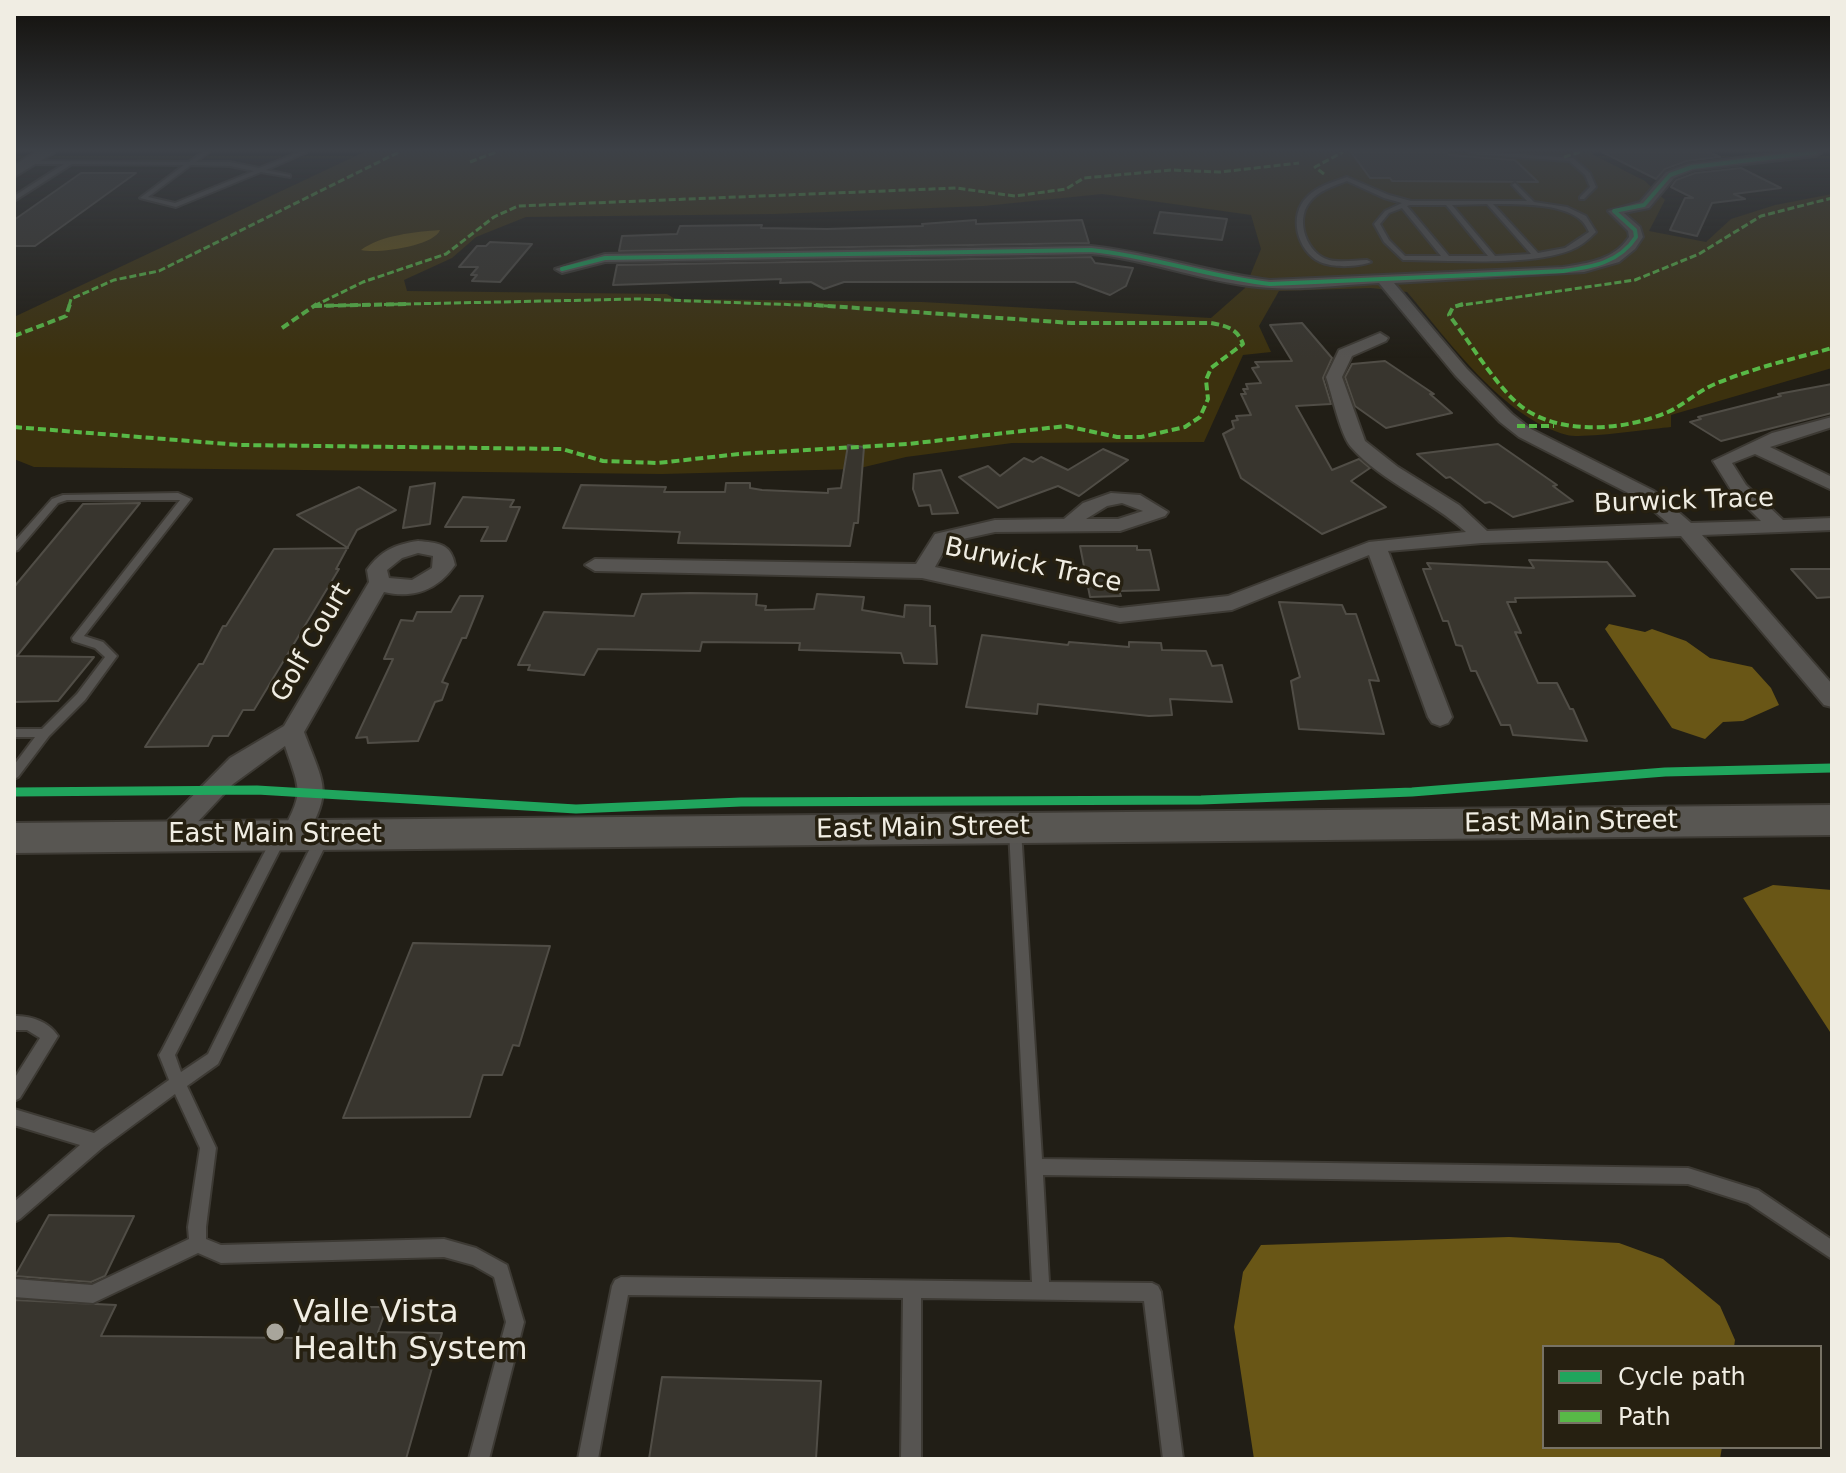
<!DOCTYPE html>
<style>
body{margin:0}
#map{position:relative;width:1846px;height:1473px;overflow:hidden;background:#211e16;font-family:"DejaVu Sans",sans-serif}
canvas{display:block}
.frame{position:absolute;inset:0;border:16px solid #f0ede3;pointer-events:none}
.legend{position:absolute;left:1542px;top:1345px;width:280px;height:104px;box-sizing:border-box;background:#262011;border:2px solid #777265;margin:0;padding:10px 14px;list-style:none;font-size:24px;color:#f0ede3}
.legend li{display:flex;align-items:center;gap:16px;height:40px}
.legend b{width:40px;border:2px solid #777265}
</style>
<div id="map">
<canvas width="1846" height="1473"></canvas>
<div class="frame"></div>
<ul class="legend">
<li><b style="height:10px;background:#20a55d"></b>Cycle path</li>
<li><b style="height:10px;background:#58b947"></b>Path</li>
</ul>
</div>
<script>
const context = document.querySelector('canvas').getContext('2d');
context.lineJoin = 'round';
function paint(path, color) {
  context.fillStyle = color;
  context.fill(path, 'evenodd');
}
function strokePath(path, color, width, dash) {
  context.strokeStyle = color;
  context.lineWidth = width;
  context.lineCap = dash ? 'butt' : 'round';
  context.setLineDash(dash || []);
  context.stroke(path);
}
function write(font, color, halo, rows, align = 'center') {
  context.font = font + ' "DejaVu Sans",sans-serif';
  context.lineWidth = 7;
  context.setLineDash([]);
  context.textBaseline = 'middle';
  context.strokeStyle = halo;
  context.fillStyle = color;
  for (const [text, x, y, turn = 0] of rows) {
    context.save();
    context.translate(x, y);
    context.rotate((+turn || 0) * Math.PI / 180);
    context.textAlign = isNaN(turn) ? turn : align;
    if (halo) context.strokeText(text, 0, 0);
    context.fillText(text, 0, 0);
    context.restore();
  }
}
const green = new Path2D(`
 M364 152H1597L1592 154 1645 181 1665 200 1649 231 1706 242 1731 219 1775 205 1832 194V368L1671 415V427C1650 429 1583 439 1567 435 1503 418 1448 340 1407 292L1371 288 1279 291 1259 326 1271 352 1243 355 1204 442 1012 443 906 457 856 469 662 474 34 467 14 459V317ZM1102 194 1251 215 1261 249 1245 288 1211 318 922 302 675 299 667 294 407 291 404 280 452 258 476 237 526 217 775 214 984 206Z`);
const water = new Path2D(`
 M440 230C434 246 378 254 361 250 381 235 415 232 440 230Z
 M1609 624 1645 632 1652 629 1686 641 1710 658 1752 667 1771 688 1779 705 1743 721 1723 722 1705 739 1672 728 1605 629Z
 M1773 885 1832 890V1035L1743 898Z
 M1509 1237 1619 1243 1663 1259 1720 1306 1735 1340 1734 1347H1544V1447H1722L1720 1459H1254L1234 1327 1243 1272 1261 1245Z`);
const building = new Path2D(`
 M1351 152H1447L1449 155 1515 160 1538 182 1392 181 1390 178H1370Z
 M1602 152H1709L1720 157 1687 161 1665 169 1656 179Z
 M1741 168 1781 188 1734 194 1745 199 1712 203 1697 236 1670 230 1685 198H1693L1671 187 1676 180 1695 173Z
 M81 173H136L35 246H14V220Z
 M1160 212 1227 219 1222 240 1154 233Z
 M976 220V224L1082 220 1089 243 619 251 622 236 677 234 680 226 762 225 761 228 827 229 923 226 922 224Z
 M490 242 532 244 500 282 472 281 477 275H471L478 267H459L477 246H486Z
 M1091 257 1095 263 1133 268 1126 286 1110 295 1075 282H844L824 289 811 282 780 283 781 279 613 285 617 265Z
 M1302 323 1332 358 1323 378 1331 404 1296 406 1332 470 1359 459 1370 468 1351 481 1386 507 1322 534 1241 478 1223 434 1234 428 1232 421 1238 420 1236 416 1251 415 1241 394H1246L1243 389H1248L1246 384 1261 383 1252 368 1259 367 1255 362 1292 361 1270 325Z
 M1385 361 1434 394H1430L1452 413 1386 428 1355 406 1345 377 1352 364Z
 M1832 384V413L1721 441 1690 422 1701 419 1698 417 1781 396 1778 394Z
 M1498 444 1557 485 1553 486 1573 501 1513 517 1490 502 1485 503 1450 477 1446 478 1417 454Z
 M848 445 864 447 858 523H854L850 546 678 543 680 532 563 528 581 485 666 487 664 492H725L726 483H750V488L762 490 828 493V489L841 488Z
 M1103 449 1128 460 1079 496 1058 486 998 508 959 477 988 466 1000 476 1024 458 1033 462 1041 457 1068 470Z
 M941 470 958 513 932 514 930 505 919 506 913 489 914 474Z
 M435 483 430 524 403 528 410 487Z
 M359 487 396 510 357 530 336 569H339L254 710H243L228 736H213L208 746 145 747 199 664H203L223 626H226L274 549 348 548 297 515Z
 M463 497 514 500 510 507H520L506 541H481L488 527H445Z
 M140 503 17 656 94 657 58 701 14 702V587L83 504Z
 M1080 546H1137V550H1150L1159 590 1119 591 1121 596 1090 597Z
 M1529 560 1607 562 1635 596 1515 598 1516 602H1507L1521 633 1515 632 1538 683H1557L1570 709H1573L1587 741 1513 735 1510 725H1501L1476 671H1471L1462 646 1456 645 1448 621H1443L1423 569H1431L1427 563 1534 568Z
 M1791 569H1832V597L1817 598Z
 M690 593 757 594 756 605 766 606 765 610 814 609 817 594 864 597 862 610 904 617 905 605 930 606V626H935L937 664 904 663 901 653 799 650 800 643 702 642 700 651 598 649 584 675 528 670 530 665H518L544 612 634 616 642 594Z
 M460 596H483L466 638H462L442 682 448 684 442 700 435 702 418 741 368 743 367 737 356 738 393 659H384L401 620 413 621 417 612H451Z
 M1279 602 1342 605 1346 614H1356L1379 681 1369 680 1384 734 1299 729 1291 681 1300 677Z
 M982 635 1068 645 1069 642 1129 647V642L1161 643 1162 650 1206 651 1212 666 1222 665 1232 702 1170 699 1172 715 1149 716 1038 704 1037 714 966 707Z
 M413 943 550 946 519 1046 513 1045 502 1075H483L470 1117 343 1118Z
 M49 1215 134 1216 105 1276 91 1282 15 1276Z
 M14 1300 116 1305 101 1336 296 1338 307 1307H387L378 1332 442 1333 406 1459H14Z
 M662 1377 821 1381 816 1459H649Z`);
const service = new Path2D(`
 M203 152H209L196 162H230L259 168 300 152H307L266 170 290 175V177L261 172 176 207 140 198 184 165 72 164 14 201V196L64 164H31L29 161 189 162ZM191 165 230 166 254 171 175 203 148 197Z
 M1468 152H1492L1573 158 1590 173 1596 187 1584 199H1580V197L1590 187 1585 175 1569 161 1471 154Z
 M1347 177 1389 195 1411 201H1527L1512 185 1515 183 1534 202 1567 207 1586 216 1596 232C1589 239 1581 246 1571 250 1528 267 1450 260 1403 260L1384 242 1374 224 1385 211 1402 203 1384 198 1347 181C1334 186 1317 191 1309 203 1295 221 1307 254 1329 260 1341 263 1355 260 1367 260L1371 262C1358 267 1334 268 1320 262 1297 251 1288 215 1307 197 1317 186 1333 182 1347 177ZM1487 204 1531 254 1495 256 1452 205ZM1493 204C1517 204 1564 203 1582 221 1585 224 1587 228 1589 232L1565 248 1538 253ZM1410 205H1446L1488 256H1449L1407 206ZM1402 208 1441 256H1405L1389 240 1380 224 1389 213Z
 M178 493 191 499 84 636 103 642 117 656 85 700 49 736 18 777 14 779V765L35 737H14V729H42L77 694 105 657 95 648 73 641 72 638 180 500H67L58 503 18 550 14 551V542L52 499 63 495Z
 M1015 825 1020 826 1021 830 1042 1159 1688 1168 1758 1190 1832 1240V1259L1748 1203 1688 1184 1043 1175 1049 1282 1152 1283 1158 1286 1161 1292 1183 1459H1163L1144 1301 921 1298V1459H901L903 1298 628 1295 598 1459H578L612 1286 615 1280 621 1277 1032 1282 1009 830 1010 826Z
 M323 831 328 832 330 836 218 1064 187 1086 216 1148 206 1227V1239L221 1245 444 1239 476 1248 507 1265 524 1322 489 1459H469L506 1322 494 1277 473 1265 444 1257 221 1263 198 1253 93 1303 14 1297V1279L92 1285 189 1239 188 1227 200 1148 175 1094 102 1148 20 1219 14 1222V1202L80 1145 14 1125V1109L94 1133 169 1080 159 1055 162 1050 274 834 279 833 284 834 286 838 175 1055 181 1072 208 1054 318 832Z
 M14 1016C31 1016 48 1021 58 1036L20 1098 14 1101V1079L40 1038 27 1030H14Z`);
const minor = new Path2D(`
 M1789 152H1822L1816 156 1694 170 1674 178 1649 208 1624 213 1640 227 1643 237 1635 249 1619 262 1584 272 1394 283 1467 369 1512 414 1531 429 1654 491 1691 523 1761 521 1733 493 1713 461 1772 433 1832 417V427L1770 447 1832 477V490L1755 454 1732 463 1746 485 1783 520 1832 518V530L1702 535 1832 684V707L1824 705 1681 536 1482 543 1388 551 1452 717 1448 723 1440 726 1432 723 1428 717 1369 555 1232 610 1120 622 922 578 595 571 585 565 595 559 916 564 935 534 995 520 1064 519 1083 503 1111 493 1140 495 1168 512 1165 516 1120 531 995 532 949 542 935 567 1120 608 1228 596 1369 542 1466 532C1431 500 1383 483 1351 447 1340 434 1332 394 1326 377L1339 350 1380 333 1388 338 1386 341 1352 356 1342 377 1365 441 1398 467 1459 505 1487 531 1669 524 1640 499 1519 437 1500 422 1455 375 1379 283C1336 285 1291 292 1249 286 1195 279 1145 259 1091 254L605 262 562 273 555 269 605 254 1091 246C1152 252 1209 273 1270 280L1563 267C1588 263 1614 260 1629 237L1628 231 1608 211 1640 202 1666 172 1688 164ZM1122 503 1143 511 1118 519H1086L1107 506Z
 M418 541C438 543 451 543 455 565 438 590 413 599 384 592L304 732C324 786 334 790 303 842L294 846 285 842 281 835C304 790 301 794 285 746L233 784 178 843 169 847 160 843 156 836 160 829 230 758 284 726 369 582 367 570C380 551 396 544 418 541ZM418 553 433 556 432 568 412 580 389 578 387 570 402 558Z`);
const secondary = new Path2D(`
 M36 152H55L14 177V165Z
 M1832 805V835L14 853V823Z`);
const quietFar1 = new Path2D(`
 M1564 157 1580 152
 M470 162 496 152
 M1324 174 1315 167 1343 152
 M69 306 71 299 114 280 159 271 399 152
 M314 306 363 282 446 254 494 217 518 206 956 188 1015 196 1066 189 1084 178 1171 170 1220 172 1299 163
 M314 306 638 299 828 306
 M1456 306 1635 280 1699 254 1761 216 1832 198`);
const quiet = new Path2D(`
 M1463 304 1453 307 1449 315C1469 341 1493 381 1516 402 1554 437 1624 431 1668 412 1685 404 1698 391 1715 384 1753 368 1793 359 1832 348
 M314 306 407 304
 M282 328 317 304
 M14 336 66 316 70 304
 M1517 426H1554
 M14 427 240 445 562 449 603 461 658 463 739 454 908 444 1066 426 1117 437H1141L1185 427 1200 417 1208 399 1206 380 1211 368 1243 344C1237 328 1227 326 1211 323H1072L800 304`);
const cyclewayFar1 = new Path2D(`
 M562 269 605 258 1091 250C1152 256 1209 277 1270 284L1563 271C1592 267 1619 263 1636 237L1635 230 1614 211 1644 205 1670 175 1692 167 1816 152`);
const cycleway = new Path2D(`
 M14 792 257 790 576 809 741 802 1201 800 1412 792 1665 772 1832 768`);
const markers = [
 [275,1332,10,"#a8a59b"]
];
const streetNames = [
 ["Burwick Trace",1684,502,-2],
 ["Burwick Trace",1033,566,12],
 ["Golf Court",312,643,-60],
 ["East Main Street",1571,823,-1],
 ["East Main Street",923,829,-1],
 ["East Main Street",275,835]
];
const nearPoinames = [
 ["Valle Vista",293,1314],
 ["Health System",293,1351]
];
paint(green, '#3c310e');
paint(water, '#695616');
paint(building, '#38352e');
strokePath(building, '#504d46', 2);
strokePath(service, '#3d3a34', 4);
strokePath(minor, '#3d3a34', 4);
strokePath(secondary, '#3d3a34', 4);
paint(service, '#565451');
paint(minor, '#565451');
paint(secondary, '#585652');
strokePath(quietFar1, '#58b947', 3, [7, 3]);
strokePath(quiet, '#58b947', 4, [8, 4]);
strokePath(cyclewayFar1, '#20a55d', 4);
strokePath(cycleway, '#20a55d', 9);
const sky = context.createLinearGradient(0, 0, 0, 358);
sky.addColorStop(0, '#12100c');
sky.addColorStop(0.42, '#3d4147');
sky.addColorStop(1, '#3d414700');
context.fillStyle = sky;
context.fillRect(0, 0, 1846, 358);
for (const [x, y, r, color] of markers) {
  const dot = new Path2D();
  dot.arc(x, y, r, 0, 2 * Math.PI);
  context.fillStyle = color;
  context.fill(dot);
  strokePath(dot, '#262011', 3);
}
write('26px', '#f0ede3', '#262011', streetNames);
write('32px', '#f0ede3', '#262011', nearPoinames, 'left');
</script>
